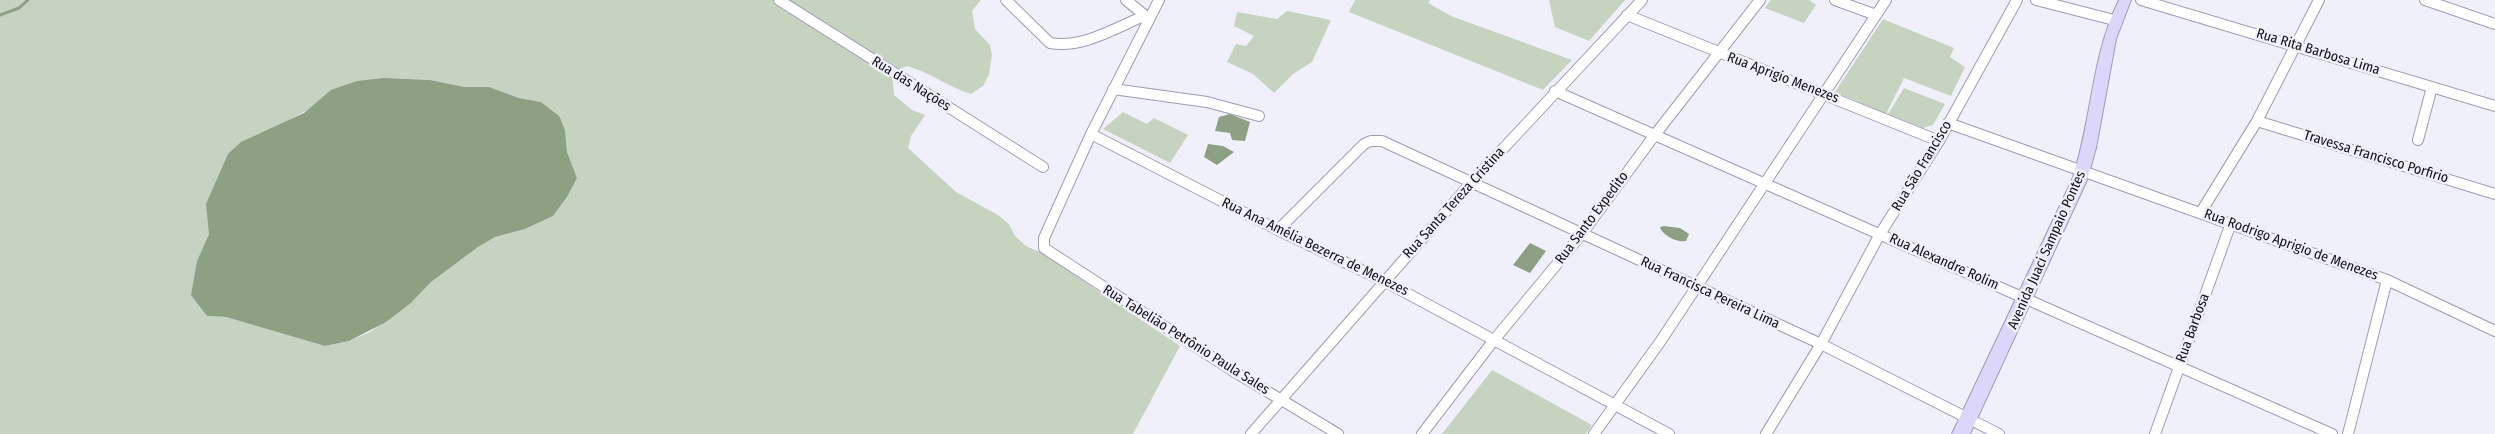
<!DOCTYPE html>
<meta charset="utf-8">
<style>
body{margin:0}
canvas{display:block;background:#f0f0fb}
</style>
<canvas width="2495" height="434"></canvas>
<script>
const context = document.querySelector('canvas').getContext('2d');
context.lineJoin = 'round';
function paint(path, color) {
  context.fillStyle = color;
  context.fill(path, 'evenodd');
}
function strokePath(path, color, width, dash) {
  context.strokeStyle = color;
  context.lineWidth = width;
  context.lineCap = dash ? 'butt' : 'round';
  context.setLineDash(dash || []);
  context.stroke(path);
}
function write(font, color, halo, rows, align = 'center') {
  context.font = font + ' "Fira Sans Condensed",sans-serif';
  context.lineWidth = 5;
  context.setLineDash([]);
  context.textBaseline = 'middle';
  context.strokeStyle = halo;
  context.fillStyle = color;
  for (const [text, x, y, turn = 0] of rows) {
    context.save();
    context.translate(x, y);
    context.rotate((+turn || 0) * Math.PI / 180);
    context.textAlign = isNaN(turn) ? turn : align;
    if (halo) context.strokeText(text, 0, 0);
    context.fillText(text, 0, 0);
    context.restore();
  }
}
const green = new Path2D(`
 M0 0H981L972 11 975 29 990 45 992 55 989 75 983 86 971 94C948 87 930 72 907 66L892 73 894 95 912 110 925 115 911 136 908 148 956 192 998 215 1009 224 1015 236 1026 246 1042 253 1180 346 1133 434H0ZM384 78 430 80 465 87H489L519 98 541 102 561 120 565 130 567 152 577 178 567 197 553 216 525 229 495 237 478 247 431 282 411 303 370 332 349 341 325 346 226 317 207 316 197 261 209 234 278 126 313 107Z
 M1355 0H1430L1428 3 1451 16 1572 60 1543 90 1349 12Z
 M1549 0H1625L1589 41 1555 27Z
 M1771 0H1809L1816 5 1804 23 1765 8Z
 M1287 11 1331 20 1312 62 1293 74 1274 93 1253 74 1227 62 1236 44 1246 46 1254 36 1234 26 1237 12 1277 19Z
 M1883 19 1954 48 1950 57 1965 67 1951 96 1904 78 1886 114 1835 92Z
 M1904 88 1945 104 1933 125 1923 128 1888 114Z
 M1123 112 1147 124 1154 118 1188 135 1170 163 1103 129Z
 M1492 370 1592 425 1586 434H1442Z`);
const water = new Path2D(`
 M384 78 430 80 465 87H489L519 98 541 102 559 116 561 120 565 130 567 152 577 178 567 197 553 216 525 229 495 237 478 247 431 282 411 303 386 322 349 341 325 346 226 317 207 316 191 295 197 261 209 234 206 204 228 154 241 142 304 113 331 90 357 81Z
 M1230 114 1250 122 1245 141 1232 140 1230 133 1215 131 1219 117Z
 M1208 144 1223 146 1234 152 1217 165 1204 157Z
 M1664 226 1680 228 1689 234 1686 241C1677 243 1662 235 1660 227Z
 M1530 243 1546 251 1530 273 1513 265Z`);
const stream = new Path2D(`
 M0 15 19 8 28 0`);
const street = new Path2D(`
 M779 0 1043 167
 M1006 0 1050 43C1082 49 1115 28 1144 16
 M1126 0 1148 18
 M1159 0 1091 134 1278 230 1384 281 1669 434
 M1835 0 1876 15
 M2036 0 2114 20
 M2141 0 2495 106
 M2425 0 2495 24
 M1627 15 1939 141
 M1113 89 1207 102 1259 116
 M1555 91 2332 434
 M2257 121 2495 194
 M1948 123 2387 280 2495 331
 M1091 134 1044 238V248L1230 369 1338 434
 M2418 140 2432 87
 M2201 212 2257 121 2319 0
 M1278 230 1364 144 1371 141H1382L1821 344 1999 434
 M1251 434 1472 182 1642 0
 M1422 434 1494 340 1581 235 1654 136 1760 0
 M1594 434 1660 342 1886 0
 M1766 434 1821 344 1880 234 1939 141 2017 0
 M2155 434 2231 223
 M2348 434 2387 280`);
const secondary = new Path2D(`
 M2119 0H2131L2116 39 2096 148 2087 180 1970 434H1952L2072 180C2092 121 2091 57 2119 0Z`);
const streetNames = [
 ["Rua Rita Barbosa Lima",2318,52,17],
 ["Rua Aprigio Menezes",1783,78,21],
 ["Rua das Nações",911,84,32],
 ["Travessa Francisco Porfirio",2376,157,17],
 ["Rua São Francisco",1922,166,-59],
 ["Rua Santa Tereza Cristina",1454,203,-48],
 ["Rua Santo Expedito",1592,218,-53],
 ["Rua Rodrigo Aprigio de Menezes",2291,245,20],
 ["Rua Ana Amélia Bezerra de Menezes",1315,247,26],
 ["Avenida Juaci Sampaio Pontes",2047,250,-66],
 ["Rua Alexandre Rolim",1944,262,24],
 ["Rua Francisca Pereira Lima",1710,293,25],
 ["Rua Barbosa",2193,328,-70],
 ["Rua Tabelião Petrônio Paula Sales",1186,340,32]
];
paint(green, '#c6d3c0');
paint(water, '#8da084');
strokePath(stream, '#8da084', 3);
strokePath(street, '#9d9cb5', 12);
strokePath(secondary, '#9d9cb5', 2);
strokePath(street, '#fff', 10);
paint(secondary, '#dbd6fa');
write('14px', '#111019', '#f0f0fb', streetNames);
</script>
